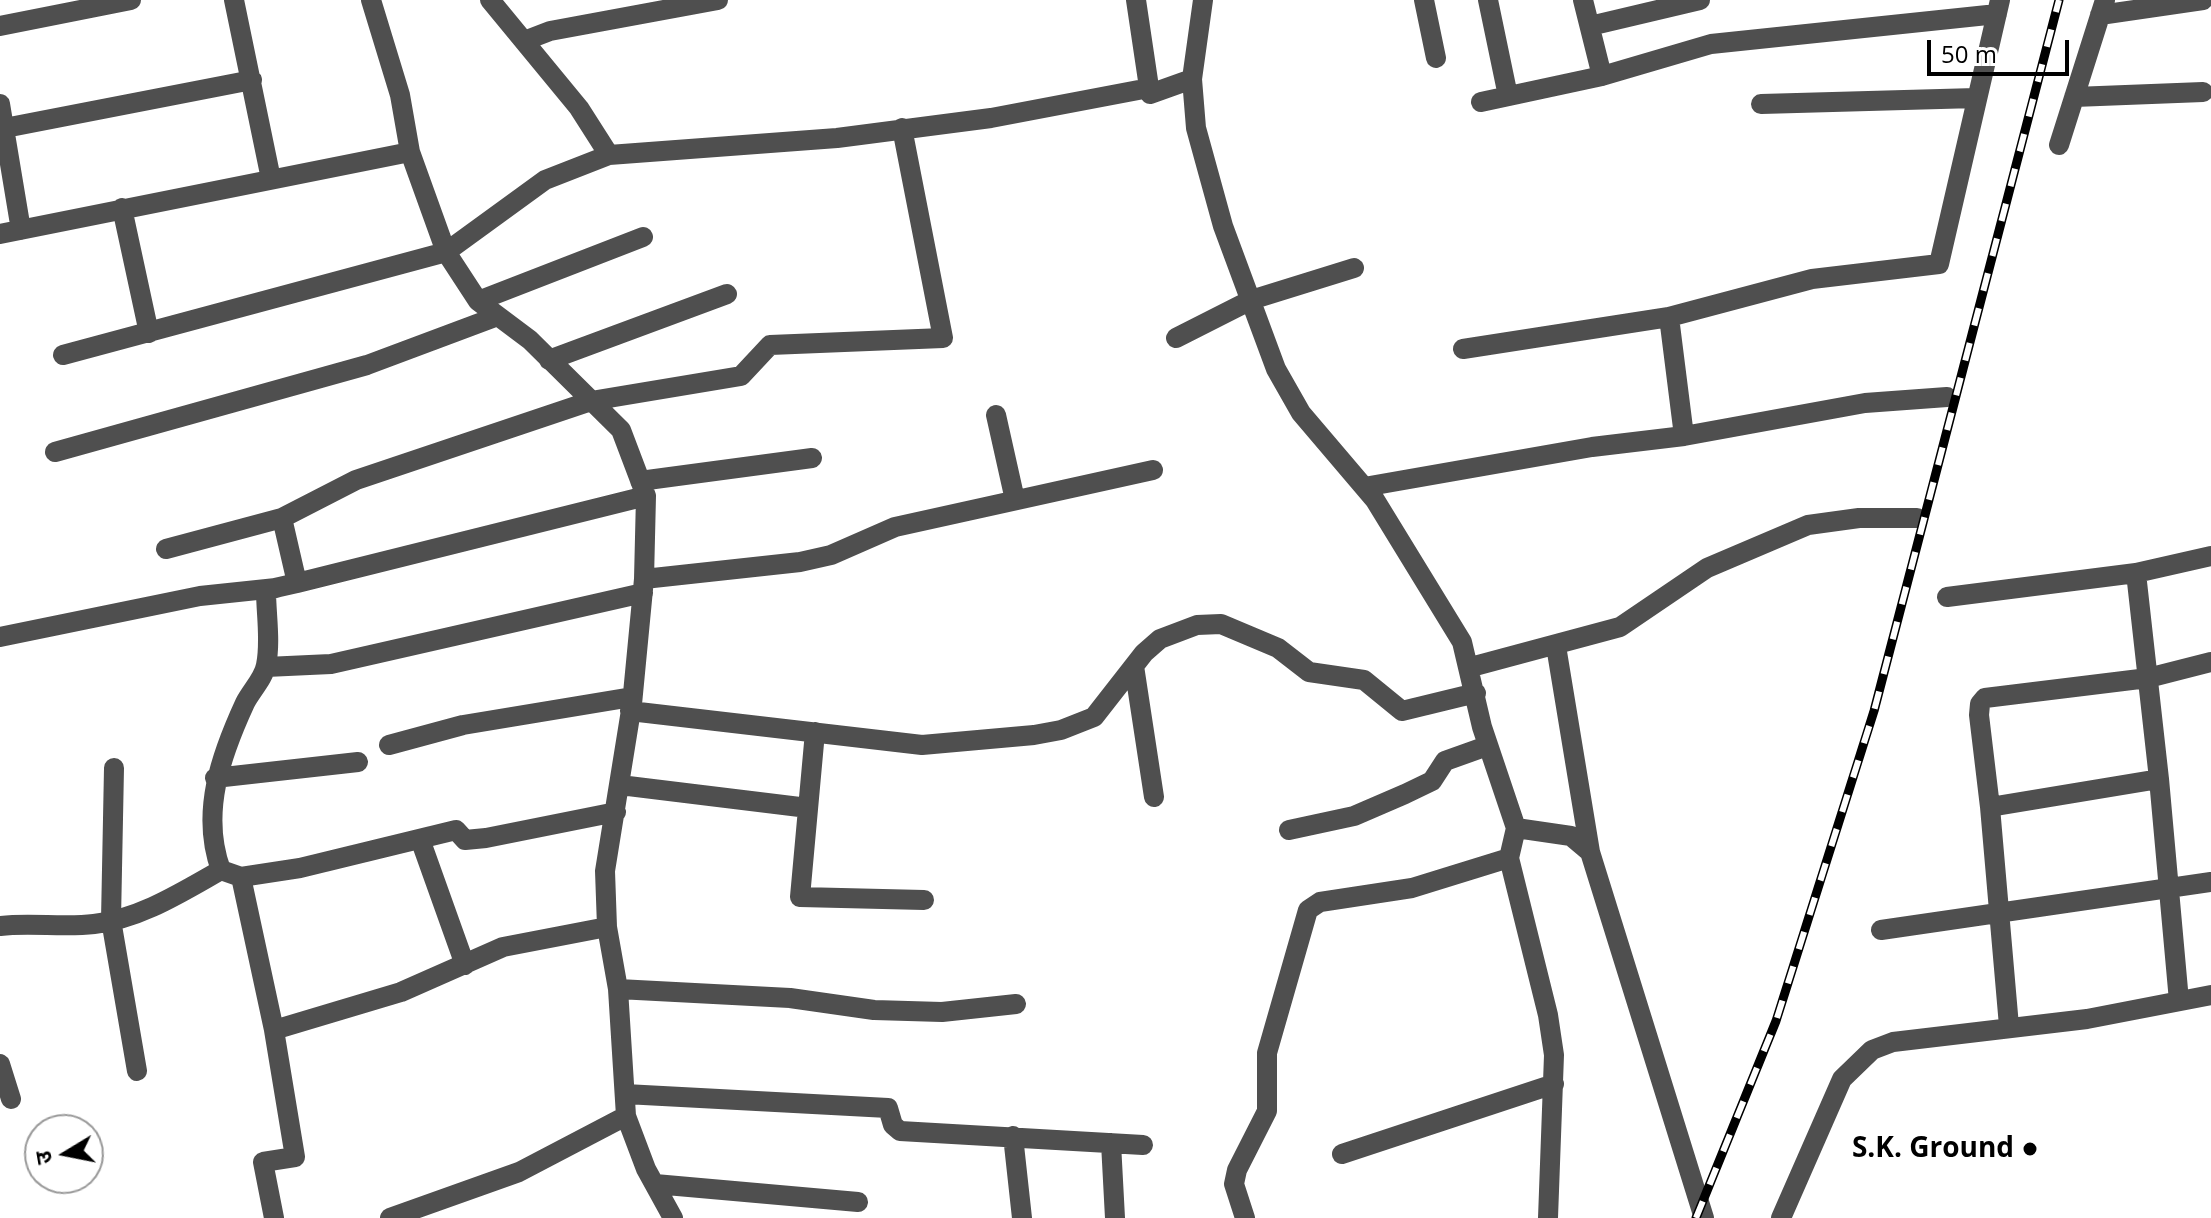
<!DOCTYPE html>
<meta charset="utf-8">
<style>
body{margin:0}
#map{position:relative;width:2211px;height:1218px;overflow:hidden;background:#fff;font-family:"Open Sans","Noto Sans Devanagari",sans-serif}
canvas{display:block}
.north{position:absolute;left:24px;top:1114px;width:80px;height:80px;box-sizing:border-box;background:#fff;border:2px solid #999;border-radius:50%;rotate:260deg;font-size:22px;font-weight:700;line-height:32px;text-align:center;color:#000}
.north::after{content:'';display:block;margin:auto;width:28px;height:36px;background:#000;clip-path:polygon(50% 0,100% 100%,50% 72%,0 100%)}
.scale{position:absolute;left:1927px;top:40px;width:142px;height:36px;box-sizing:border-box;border:4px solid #000;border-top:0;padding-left:10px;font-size:24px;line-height:28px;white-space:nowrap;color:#000;-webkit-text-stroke:6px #fff;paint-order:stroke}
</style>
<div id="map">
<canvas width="2211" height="1218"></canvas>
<div class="north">उ</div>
<div class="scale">50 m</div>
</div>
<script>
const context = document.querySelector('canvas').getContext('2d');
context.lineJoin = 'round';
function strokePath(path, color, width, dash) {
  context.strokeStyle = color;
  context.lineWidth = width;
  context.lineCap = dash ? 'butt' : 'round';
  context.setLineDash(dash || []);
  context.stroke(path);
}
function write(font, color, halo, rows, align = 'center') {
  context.font = font + ' "Open Sans",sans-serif';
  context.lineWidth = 7;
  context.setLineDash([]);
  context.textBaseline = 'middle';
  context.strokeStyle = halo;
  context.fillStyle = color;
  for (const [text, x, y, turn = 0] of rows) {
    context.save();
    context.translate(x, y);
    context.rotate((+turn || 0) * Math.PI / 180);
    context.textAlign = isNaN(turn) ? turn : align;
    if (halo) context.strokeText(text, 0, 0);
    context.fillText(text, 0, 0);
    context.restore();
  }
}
const minor = new Path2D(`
 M234 0 271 179
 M371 0 400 95 410 152 446 252 478 301 530 340 621 430 646 496 644 579 632 704 605 871 607 927 618 989 626 1116 646 1169 673 1218
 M490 0 579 108 609 155
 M1136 0 1150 94 1192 79
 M1203 0 1192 79 1196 128 1223 226 1276 369 1301 413 1375 500 1462 642 1482 727 1516 828 1571 836 1590 852 1704 1218
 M1424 0 1436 58
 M1488 0 1508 96
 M1583 0 1602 76
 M2100 15 2203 0
 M0 26 131 0
 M1590 26 1700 0
 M524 41 550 31 718 0
 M2074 97 2203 92
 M1481 102 1602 76 1711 44 1997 14
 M0 104 21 230
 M1761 104 1976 98
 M0 129 252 80
 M2059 145 2105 0
 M122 208 149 333
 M0 234 410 152
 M478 301 643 237
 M1669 317 1684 436
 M1176 338 1251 300 1354 268
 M1463 349 1669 317 1812 279 1939 264 2000 0
 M63 355 446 252 545 180 609 155 837 138 991 118 1149 88
 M549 360 727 294
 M996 415 1015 500
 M55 452 367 365 498 316
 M640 481 812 458
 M1364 487 1592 447 1684 436 1865 403 1947 397
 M166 549 282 518 356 480 591 401 741 376 770 345 943 338 902 128
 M644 579 800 562 831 555 895 527 1153 470
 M297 583 646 496
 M1947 597 2136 573
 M0 637 200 596 276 588
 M1556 646 1590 852
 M1134 666 1154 797
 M266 667 331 664 643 593
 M1471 667 1620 627 1707 568 1808 525 1859 518H1917
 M630 711 922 745 1034 735 1061 730 1094 717 1144 653 1160 639 1197 625 1221 624 1278 648 1309 672 1364 680 1402 711 1476 693
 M815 732 800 897 924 900
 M389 745 463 725 632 697
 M114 768 111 920 137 1071
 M215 778 358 762
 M2159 779 2136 573 2211 556
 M620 785 808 808
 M1990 807 1979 715 1980 704 1985 698 2148 678 2211 662
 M1516 828 1509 858 1548 1015 1554 1055 1548 1218
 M1289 830 1354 816 1405 794 1432 781 1445 761 1487 746
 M420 839 465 965
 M241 877 300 868 456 830 465 840 486 838 616 812
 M0 926C31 922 63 928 94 924 140 919 182 892 221 870
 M1881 930 2211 882
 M618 989 790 998 874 1010 942 1012 1016 1004
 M2009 1026 1990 807 2159 779 2179 1001
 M274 1030 401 992 503 947 607 927
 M0 1064 11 1099
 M625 1094 888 1108 893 1125 900 1131 1143 1145
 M1013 1136 1022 1218
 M1111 1143 1115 1218
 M1342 1154 1554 1084
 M655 1184 858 1202
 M274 1218 263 1162 295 1157 274 1030 241 877 221 870C200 813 221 755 245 703 251 691 264 678 266 665 271 642 266 614 266 590L297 583 282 518
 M390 1218 519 1172 626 1116
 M1245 1218 1234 1184 1237 1170 1267 1111V1053L1308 910 1320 902 1412 888 1509 858
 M1781 1218 1842 1079 1872 1050 1893 1042 2087 1019 2211 995`);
const rail = new Path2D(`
 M1696 1218 1776 1021 1874 711 2059 0`);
const markers = [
 [2030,1149,8,"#000"]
];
const poiNames = [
 ["S.K. Ground",2014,1149]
];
strokePath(minor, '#4f4f4f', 20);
strokePath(rail, '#000', 9);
strokePath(rail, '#fff', 6, [18]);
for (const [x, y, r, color] of markers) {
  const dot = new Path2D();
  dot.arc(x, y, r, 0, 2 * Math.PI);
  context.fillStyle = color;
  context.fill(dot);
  strokePath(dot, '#fff', 3);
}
write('bold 28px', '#000', '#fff', poiNames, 'right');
</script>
